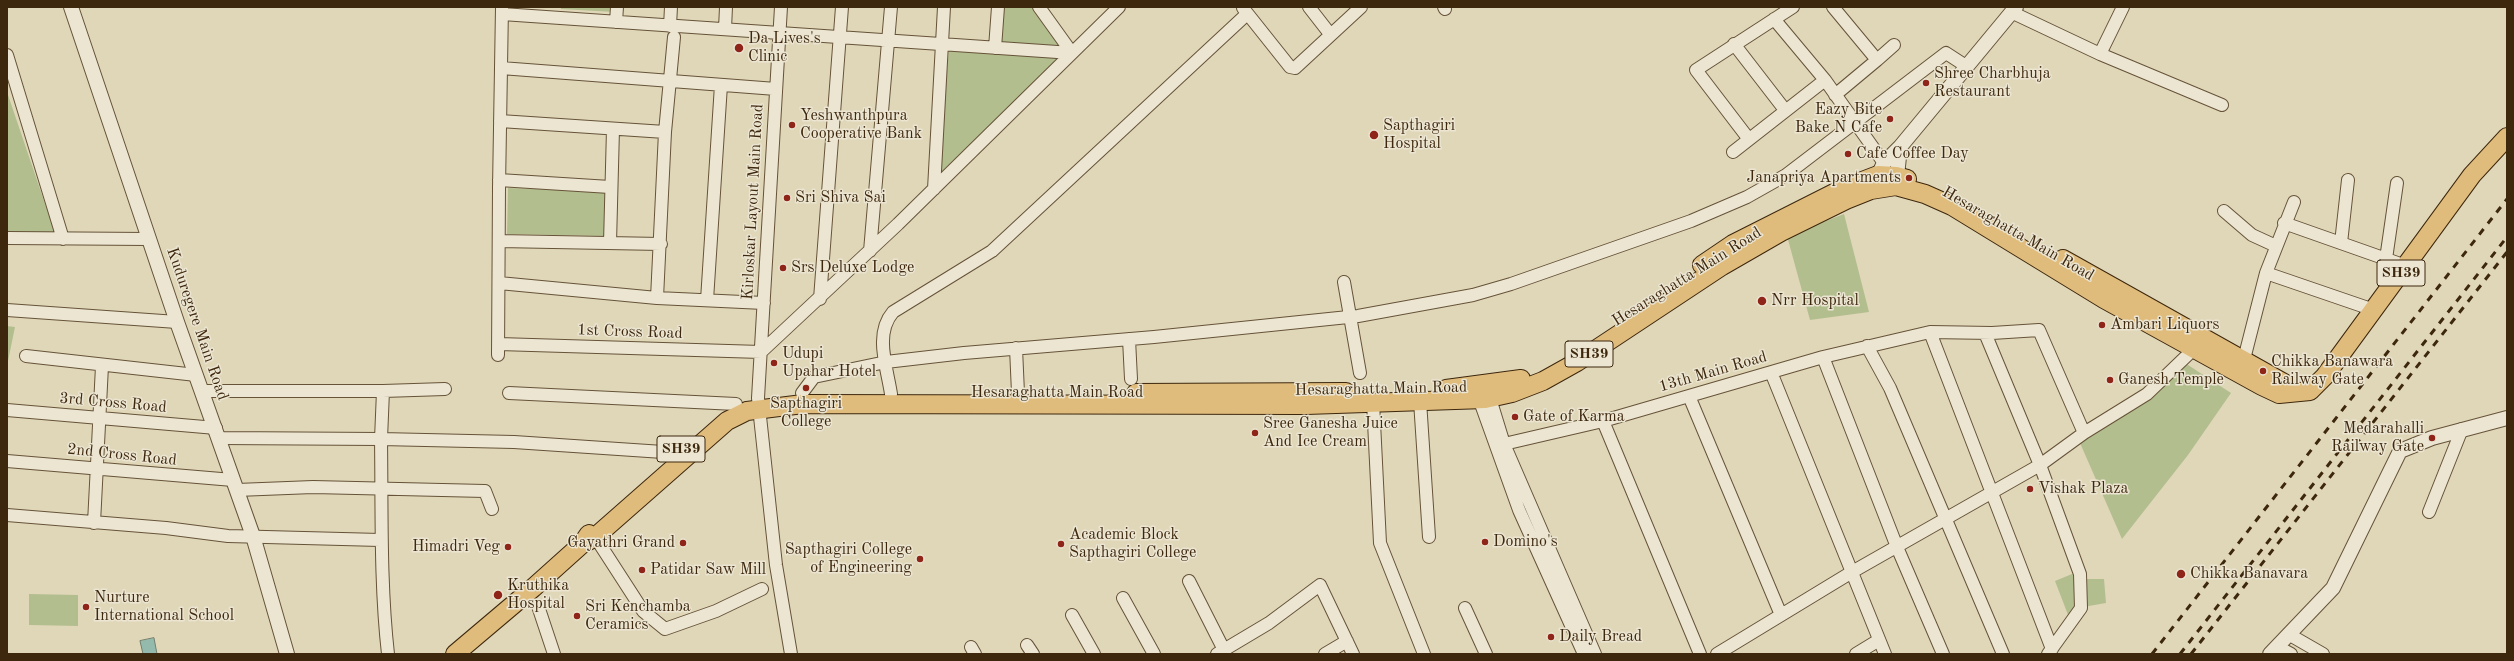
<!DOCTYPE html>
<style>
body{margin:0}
#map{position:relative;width:2514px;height:661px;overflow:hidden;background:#e0d7b9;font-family:"Old Standard TT",serif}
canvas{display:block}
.frame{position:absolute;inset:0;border:8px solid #3d270d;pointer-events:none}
</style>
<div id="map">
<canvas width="2514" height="661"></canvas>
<div class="frame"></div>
</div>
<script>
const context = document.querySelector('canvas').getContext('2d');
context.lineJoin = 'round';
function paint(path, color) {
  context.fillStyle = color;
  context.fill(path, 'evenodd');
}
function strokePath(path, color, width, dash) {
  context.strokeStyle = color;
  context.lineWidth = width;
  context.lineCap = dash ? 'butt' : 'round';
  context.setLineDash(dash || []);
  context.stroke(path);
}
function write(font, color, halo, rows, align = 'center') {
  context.font = font + ' "Old Standard TT",serif';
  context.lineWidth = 3;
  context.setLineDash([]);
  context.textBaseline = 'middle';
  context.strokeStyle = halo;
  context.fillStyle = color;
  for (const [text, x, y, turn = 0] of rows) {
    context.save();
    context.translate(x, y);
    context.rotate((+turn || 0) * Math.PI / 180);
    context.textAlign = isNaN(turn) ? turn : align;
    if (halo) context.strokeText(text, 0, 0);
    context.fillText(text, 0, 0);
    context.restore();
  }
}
const green = new Path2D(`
 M561 7H615L614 12 561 9Z
 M1003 7H1034L1061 46 1001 42Z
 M949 48 1060 58 938 175Z
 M7 92 56 236 7 235Z
 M508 188 605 191 604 236 507 234Z
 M1844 214 1869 312 1810 320 1787 236Z
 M7 326 15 327 7 366Z
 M2182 361 2231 393 2188 455 2122 539 2080 443Z
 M2072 574 2079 575V608L2070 620 2055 581Z
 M2082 579H2104L2106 603 2083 607Z
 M29 594 78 595V626L29 625Z`);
const water = new Path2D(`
 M154 638 157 654H143L140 641Z`);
const minor = new Path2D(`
 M781 7 758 398 776 565 791 654
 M1039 7 1072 53
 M1309 7 1330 34
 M1444 7 1445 9
 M1833 7 1877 60 1835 95
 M1243 8 1290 67 1295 68 1361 7
 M2011 12 2100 54 2222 105
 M502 14 1072 53
 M1774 19 1825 80 1884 163
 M616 22 617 7
 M670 26 671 7
 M725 29 726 7
 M1734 44 1785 110
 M995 48 998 7
 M2100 54 2123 7
 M7 55 63 239
 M1877 60 1894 45
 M501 68 776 89
 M500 121 665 132
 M1748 138 1696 70 1793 7
 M1733 152 1825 80
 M499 180 610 187
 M934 189 944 7
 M2224 211 2252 235 2276 246
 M2284 223 2406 266
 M7 238 149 239
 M499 241 661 244
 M610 243 613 129
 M2341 243 2348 180
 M870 251 891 7
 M2386 259 2397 183
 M2266 273 2374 310
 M1344 282 1360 373
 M499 283 657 298 764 303
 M657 298 665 132 674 37
 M820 299 842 7
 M707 300 721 85
 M7 310 177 322
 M1930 332 2052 649
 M1985 333 2040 465 2080 574 2081 608 2048 654
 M1129 339 1131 379
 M499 344 761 352 898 224 1119 7
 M1867 346 1890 388 2003 654
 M1016 348 1018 393
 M498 355 499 188 502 7
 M26 356 196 375
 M1823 357 1897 547 1943 654
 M2242 367 2266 273 2294 202
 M1771 372 1885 654
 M202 391H383L381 439 219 438
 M383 391 445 389
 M1488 392 1504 444 1595 654
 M509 393 736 404
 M802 393 814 377 886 362 964 353 1154 337 1358 316 1473 295 1511 284 1691 221 1747 197 1786 175 1946 53 1966 66
 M1477 393 1519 510 1584 654
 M891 394C887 367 874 334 893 312L992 251 1247 14
 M1689 396 1781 615
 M1420 401 1429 537
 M1373 402 1380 543 1424 654
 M7 410 216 428
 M1603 421 1700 654
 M1504 444 1603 421 1823 357 1930 332 1992 333 2039 330 2084 433
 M7 461 233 480
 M237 490 313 487 485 491 492 509
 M2429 512 2462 429
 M7 515 166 528 228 536 380 540
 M94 523 102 366
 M601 546 643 611 665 629 716 611 762 589
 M1189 581 1224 650
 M1123 598 1154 654
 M538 606 554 654
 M1465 608 1486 654
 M1072 615 1094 654
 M2290 635 2323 654
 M1027 645 1033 654
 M971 647 975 654
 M2278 647 2291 654
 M388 654C380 583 382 511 381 439L514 442 678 453
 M1217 654 1269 623 1320 585 1353 654
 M1325 654 1347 641
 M1717 654 1852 572 2040 465 2084 433 2147 394 2199 344
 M1856 654 1879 640`);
const tertiary = new Path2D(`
 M71 7 177 322 253 536 287 654
 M1874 184 1884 163 1900 147 2016 7
 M1896 186 1900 147
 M2270 654 2333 588 2400 451 2432 438 2507 418`);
const primary = new Path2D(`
 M2063 259 2284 383 2287 392
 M1702 265 1733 244 1844 188 1878 175 1896 176 1907 179
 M1446 389 1521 379
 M1136 393 1346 392
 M582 544 594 538 727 421 747 411 803 404 1306 405 1485 399 1512 393 1543 381 1577 362 1722 266 1781 232 1846 200 1871 190 1896 186 1925 194 1952 206 2104 299 2262 386 2279 394 2310 391 2325 376 2472 175 2507 137
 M455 654 533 588 582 544 589 534`);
const rail = new Path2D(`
 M2152 654 2507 199
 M2180 654 2507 237
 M2191 654 2507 252`);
const markers = [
 [739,48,5,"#8f2418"],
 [1926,83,4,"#8f2418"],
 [1890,119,4,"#8f2418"],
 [792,125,4,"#8f2418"],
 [1374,135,5,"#8f2418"],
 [1848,154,4,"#8f2418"],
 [1909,178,4,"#8f2418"],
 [787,198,4,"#8f2418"],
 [783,268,4,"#8f2418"],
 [1762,301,5,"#8f2418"],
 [2102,325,4,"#8f2418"],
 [774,363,4,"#8f2418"],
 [2263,371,4,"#8f2418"],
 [2110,380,4,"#8f2418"],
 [806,388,4,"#8f2418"],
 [1515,417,4,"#8f2418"],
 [1255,433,4,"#8f2418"],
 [2432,438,4,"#8f2418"],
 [2030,489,4,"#8f2418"],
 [1485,542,4,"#8f2418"],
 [683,543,4,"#8f2418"],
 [1061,544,4,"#8f2418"],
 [508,547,4,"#8f2418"],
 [920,559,4,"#8f2418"],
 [642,570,4,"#8f2418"],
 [2181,574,5,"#8f2418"],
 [498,595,5,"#8f2418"],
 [86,607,4,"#8f2418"],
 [577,616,4,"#8f2418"],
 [1551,637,4,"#8f2418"]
];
const shields = [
 [2401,273,48],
 [1589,354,48],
 [681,449,48]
];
const shieldNames = [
 ["SH39",2401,273],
 ["SH39",1589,354],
 ["SH39",681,449]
];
const poiNames = [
 ["Da Lives's",748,39],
 ["Clinic",748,57],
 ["Shree Charbhuja",1934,74],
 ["Restaurant",1934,92],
 ["Eazy Bite",1882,110,"right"],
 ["Bake N Cafe",1882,128,"right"],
 ["Yeshwanthpura",800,116],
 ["Cooperative Bank",800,134],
 ["Sapthagiri",1383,126],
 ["Hospital",1383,144],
 ["Cafe Coffee Day",1856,154],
 ["Janapriya Apartments",1901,178,"right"],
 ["Sri Shiva Sai",795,198],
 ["Srs Deluxe Lodge",791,268],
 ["Nrr Hospital",1771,301],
 ["Ambari Liquors",2110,325],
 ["Udupi",782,354],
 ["Upahar Hotel",782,372],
 ["Chikka Banawara",2271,362],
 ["Railway Gate",2271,380],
 ["Ganesh Temple",2118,380],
 ["Sapthagiri",806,404,"center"],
 ["College",806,422,"center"],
 ["Gate of Karma",1523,417],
 ["Sree Ganesha Juice",1263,424],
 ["And Ice Cream",1263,442],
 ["Medarahalli",2424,429,"right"],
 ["Railway Gate",2424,447,"right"],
 ["Vishak Plaza",2038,489],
 ["Academic Block",1069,535],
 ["Sapthagiri College",1069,553],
 ["Domino's",1493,542],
 ["Gayathri Grand",675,543,"right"],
 ["Himadri Veg",500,547,"right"],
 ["Sapthagiri College",912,550,"right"],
 ["of Engineering",912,568,"right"],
 ["Patidar Saw Mill",650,570],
 ["Chikka Banavara",2190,574],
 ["Kruthika",507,586],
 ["Hospital",507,604],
 ["Nurture",94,598],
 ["International School",94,616],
 ["Sri Kenchamba",585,607],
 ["Ceramics",585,625],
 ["Daily Bread",1559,637]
];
const streetNames = [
 ["Kirloskar Layout Main Road",753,202,-87],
 ["Hesaraghatta Main Road",2018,234,30],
 ["Hesaraghatta Main Road",1687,277,-32],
 ["Kuduregere Main Road",197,324,71],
 ["1st Cross Road",630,332,2],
 ["13th Main Road",1713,372,-16],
 ["Hesaraghatta Main Road",1381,389,-1],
 ["Hesaraghatta Main Road",1057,393],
 ["3rd Cross Road",113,403,5],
 ["2nd Cross Road",122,455,6]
];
paint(green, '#b3be8f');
paint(water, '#94baad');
strokePath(water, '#717f6d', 1);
strokePath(minor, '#665338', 14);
strokePath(tertiary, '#665338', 16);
strokePath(primary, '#3d270d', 20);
strokePath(minor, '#ebe5d2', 12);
strokePath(tertiary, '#ebe5d2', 14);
strokePath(primary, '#e0bc7c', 18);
strokePath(rail, '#3d270d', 3, [7, 7]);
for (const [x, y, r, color] of markers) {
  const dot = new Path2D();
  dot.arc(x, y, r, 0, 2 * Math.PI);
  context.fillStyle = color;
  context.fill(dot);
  strokePath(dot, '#ebe5d2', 1.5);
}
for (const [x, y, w] of shields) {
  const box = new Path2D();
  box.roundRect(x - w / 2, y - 13, w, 26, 3);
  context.fillStyle = '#ebe5d2';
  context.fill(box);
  strokePath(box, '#3d270d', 1);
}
write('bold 15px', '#3d270d', null, shieldNames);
write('16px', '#3d270d', '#ebe5d2', poiNames, 'left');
write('16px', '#3d270d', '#ebe5d2', streetNames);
</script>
